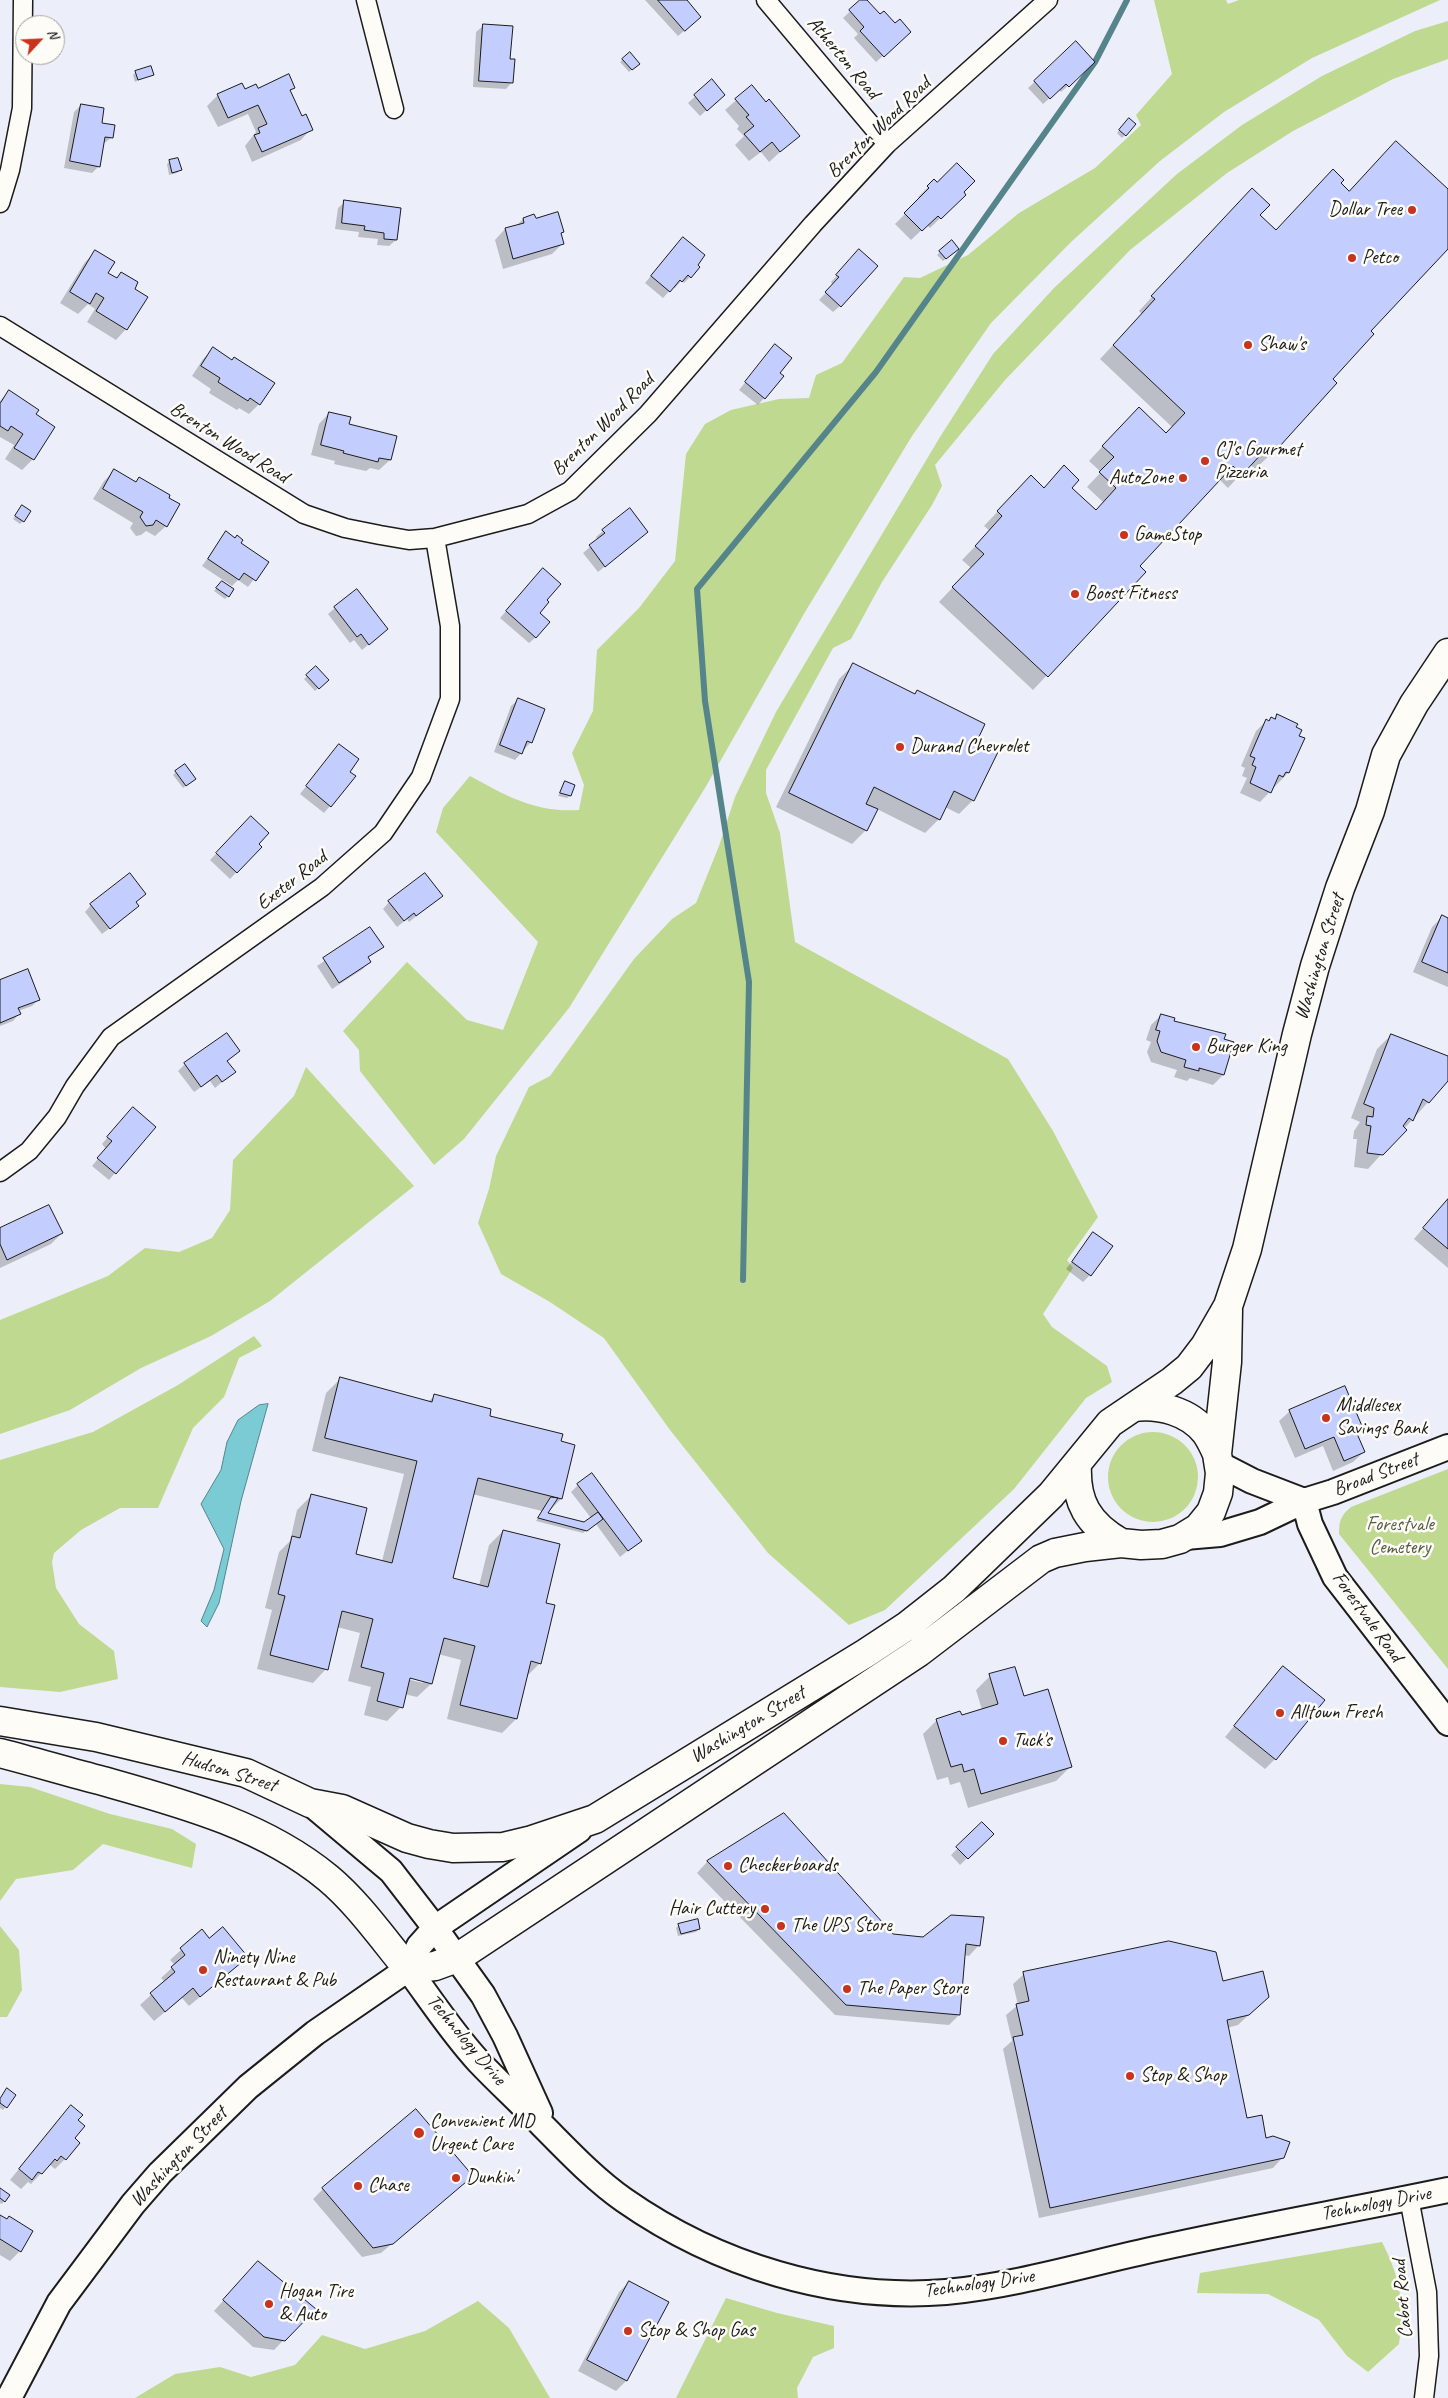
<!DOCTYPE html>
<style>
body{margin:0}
#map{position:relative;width:1448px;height:2398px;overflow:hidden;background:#eceef9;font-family:Caveat,sans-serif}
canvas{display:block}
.north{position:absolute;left:15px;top:15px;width:50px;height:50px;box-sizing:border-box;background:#fdfcf7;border:1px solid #a3a29f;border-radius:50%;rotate:65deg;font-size:14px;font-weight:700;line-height:20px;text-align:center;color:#1c1c1c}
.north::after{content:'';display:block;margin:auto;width:18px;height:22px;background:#c8321e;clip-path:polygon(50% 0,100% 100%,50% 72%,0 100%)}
</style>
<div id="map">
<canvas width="1448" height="2398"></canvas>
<div class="north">N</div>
</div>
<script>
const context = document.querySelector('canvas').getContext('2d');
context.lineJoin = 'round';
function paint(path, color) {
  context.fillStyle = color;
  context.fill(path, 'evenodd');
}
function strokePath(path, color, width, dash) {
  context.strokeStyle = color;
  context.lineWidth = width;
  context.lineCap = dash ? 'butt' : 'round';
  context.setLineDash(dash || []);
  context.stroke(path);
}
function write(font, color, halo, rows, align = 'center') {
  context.font = font + ' Caveat,sans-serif';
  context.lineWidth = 5;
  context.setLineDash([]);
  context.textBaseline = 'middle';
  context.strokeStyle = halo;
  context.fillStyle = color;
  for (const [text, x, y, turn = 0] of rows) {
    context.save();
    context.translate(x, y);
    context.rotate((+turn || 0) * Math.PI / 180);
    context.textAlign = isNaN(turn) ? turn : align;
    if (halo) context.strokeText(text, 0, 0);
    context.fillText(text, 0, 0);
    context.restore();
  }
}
const green = new Path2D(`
 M1154 0H1226L1228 4 1239 0H1440L1312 58 1224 112 1160 161 1071 242 991 323 912 436 805 612 705 788 569 1008 464 1139 434 1165 360 1071 359 1050 343 1031 407 962 467 1020 503 1030 538 942 436 832 443 808 470 776C507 796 535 813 579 810L584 785 572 753 593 711 597 650 639 608 675 561 686 454 705 424 731 410 779 399 809 398 816 375 842 363 904 277 920 278 968 255 1019 213 1095 168 1141 125 1136 115 1172 74Z
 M1448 21V59L1393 79 1293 131 1227 173 1130 250 1005 380 935 465 942 486 932 505 882 582 851 639 833 648 766 770V793L780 833 795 942 1008 1059 1053 1131 1098 1217 1067 1260 1073 1268 1043 1314 1052 1327 1107 1366 1112 1382 1086 1398 1014 1489 885 1610 849 1625 768 1553 670 1430 604 1338 550 1302 501 1274 478 1223 489 1189 496 1156 529 1087 550 1076 634 959 672 919 696 903 719 846 735 797 776 712 940 437 993 354 1055 287 1177 174 1242 125 1322 76 1415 31Z
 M306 1067 414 1186 270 1301 211 1336 141 1368 70 1410 0 1434V1320L108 1276 145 1248 179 1252 212 1238 230 1210 233 1160 294 1096Z
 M254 1336 262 1346 239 1358 224 1397 193 1428 158 1508H120L81 1530 54 1553 52 1562 56 1588 79 1624 114 1651 118 1679 60 1692 0 1687V1460L93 1432 178 1385Z
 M1108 1477a45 45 0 1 1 90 0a45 45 0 1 1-90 0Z
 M1448 1469V1669L1339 1534C1339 1521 1341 1515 1351 1507Z
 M0 1784 30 1787 110 1814 172 1829 196 1844 192 1868 103 1844 73 1870 16 1879 0 1901Z
 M0 1926 19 1950 22 1990 7 2017H0Z
 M1382 2242C1400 2277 1405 2305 1399 2344L1368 2372 1347 2356 1319 2320 1268 2294 1197 2293 1200 2273Z
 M726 2298 777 2313 834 2326V2348L813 2357 797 2388 798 2398H676Z
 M478 2301 509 2328 550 2398H135L175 2374 220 2367 251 2377 295 2365 322 2335 365 2349 425 2331Z`);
const water = new Path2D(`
 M268 1404 241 1501 219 1603 207 1627 201 1621 214 1590 224 1549 201 1504 221 1470 227 1442 238 1420 259 1405Z`);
const shadow = new Path2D(`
 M645 0H685L693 23 678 36Z
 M862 0H866L903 38 876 62 854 38 858 34 843 18Z
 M483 26 509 60 512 82 506 89 473 87 476 32Z
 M1076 43 1087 69 1061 92 1059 90 1043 104 1028 88Z
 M630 54 638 64 629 72 620 62Z
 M136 72 153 74 135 82 133 75Z
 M712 81 717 101 700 116 688 103Z
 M751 87 798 136 769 162 761 152 749 161 735 145 744 136 737 129 739 126 725 110Z
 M293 88 290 92 301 117 311 129 301 140 252 162 245 146 256 132 248 114 218 127 207 106 218 95 244 91Z
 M81 105 111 138 103 144 99 166 92 173 64 168 74 112Z
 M1126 122 1125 135 1122 138 1117 133Z
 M170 161 180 170 177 173 169 175 167 164Z
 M934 181 964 195 930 228 927 225 911 240 895 224 920 199 918 197Z
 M1339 183 1349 192 1448 191V247L1369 331 1269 456 1255 469 1250 464 1228 488 1219 479 1138 566 1144 572 1033 690 939 602 971 568 962 560 990 531 984 526 1017 491 1070 488 1095 511 1103 502 1087 487 1101 472 1089 461 1125 422 1166 434 1172 427 1100 359 1142 314 1139 311 1238 204 1259 215 1276 231Z
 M345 202 396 240 389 246 377 245 378 239 358 237 359 232 335 229 338 208Z
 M523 219 535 220 563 232 560 235 562 244 552 254 503 269 495 240 505 229 516 226Z
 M676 245 690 277 684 283 681 281 675 288 673 287 663 298 645 283Z
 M95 252 106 273 116 279 121 273 133 289 126 329 116 340 87 322 95 309 88 304 78 314 60 303 85 262Z
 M940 252H955L943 261 937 255Z
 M853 258 840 306 833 312 819 300 833 285 831 282Z
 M213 349 259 404 249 414 239 408 237 410 209 393 211 389 192 376 203 359Z
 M769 353 778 373 764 398 758 405 739 390Z
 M9 392 35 415 54 427 33 459 22 470 5 459 14 445 0 437V401Z
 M329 413 347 425 395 437 390 460 379 470 370 468 366 471 334 464 335 461 311 455 319 424Z
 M114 471 135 483 140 478 166 526 155 536 146 531 141 535 136 536 130 528 133 523 93 499 104 481Z
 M20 510 23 521 20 524 13 519Z
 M603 531 640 538 598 572 583 553 598 540 596 537Z
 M226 533 267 562 248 587 238 580 232 586 202 566Z
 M536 577 545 600 538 613 536 637 529 643 500 618Z
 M219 585 228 596 225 599 214 591Z
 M335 608 387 629 362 650 354 640 350 643 328 614Z
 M853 665 914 695 917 692 975 742 973 800 959 814 945 807 939 819 925 833 877 809 866 830 852 844 776 807 839 679Z
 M316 667 327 680 315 691 304 679Z
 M518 700 531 742 515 760 494 752 511 706Z
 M1277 716 1288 773 1260 802 1240 793 1247 778 1242 776 1245 768 1241 766 1256 731 1266 721 1273 720Z
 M339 745 348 772 330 806 324 813 300 794Z
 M176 772 191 782 183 788 173 775Z
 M565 782 570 796 567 798 558 796Z
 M251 818 257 844 260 847 230 879 210 860Z
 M389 902H434L409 922 407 919 397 927 383 909Z
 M135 903 131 912 102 934 85 912 91 905Z
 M1442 917 1448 920V987L1413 972 1432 927Z
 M370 929 382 947 367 958 369 962 363 969 332 989 317 966Z
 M0 981 39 999 32 1006 18 1011 19 1014 13 1021 0 1026Z
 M1161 1015 1172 1022 1233 1043 1223 1075 1213 1085 1190 1078 1187 1081 1174 1077 1177 1070 1151 1062 1147 1052 1151 1042 1146 1040 1151 1025Z
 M1391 1035 1448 1058V1080L1368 1169 1354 1167 1357 1139H1353L1354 1131 1360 1122 1351 1118 1377 1049Z
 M238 1051 227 1062 234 1072 215 1088 210 1081 194 1092 178 1071 185 1064Z
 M126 1116 115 1173 109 1180 92 1166 106 1149 102 1144Z
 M1448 1199V1268L1414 1239Z
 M0 1230 62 1233 51 1244 0 1268Z
 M1093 1234 1090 1275 1083 1282 1066 1269Z
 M340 1379 428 1402 434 1396 574 1446 561 1499 546 1514 584 1524 591 1518 571 1492 578 1485 641 1540 620 1557 596 1524 583 1533 536 1521 542 1511 472 1494 451 1579 479 1586 489 1545 503 1531 544 1604 540 1663 527 1676 516 1719 502 1733 447 1719 461 1660 438 1654 431 1684 417 1697 404 1694 401 1707 387 1721 364 1715 371 1687 348 1681 360 1633 337 1627 326 1669 313 1683 257 1669 272 1610 265 1608 279 1552 290 1541 297 1510 311 1496 355 1554 382 1561 404 1474 312 1451 326 1393ZM404 1676 423 1681V1683L403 1678Z
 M1290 1411 1361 1426 1355 1431 1364 1452 1353 1462 1333 1471 1323 1446 1295 1458 1279 1421Z
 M1283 1667 1275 1759 1265 1769 1225 1737Z
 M990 1676 1023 1697 1070 1767 1056 1781 968 1808 960 1782 950 1785 948 1777 937 1780 923 1734 937 1720 961 1716 982 1710 976 1690Z
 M784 1815 892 1936 979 1945 969 1956 964 1955 959 2015 949 2025 835 2015 697 1873 707 1862Z
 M982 1824 992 1834 960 1865 951 1855Z
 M679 1925 699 1929 696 1932 678 1936 676 1928Z
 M202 1931 236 1967 189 2006 182 1998 154 2021 140 2005 165 1982 161 1978 175 1965 170 1960Z
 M1024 1974 1257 2007 1238 2025 1227 2028 1246 2120 1283 2157 1273 2168 1039 2218 1003 2049 1012 2041 1006 2015 1018 2005 1013 1984Z
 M15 2095 3 2110 0 2108V2099Z
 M61 2117 76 2120 73 2138 65 2159 55 2169 50 2165 45 2169 31 2184 28 2182 21 2189 10 2180Z
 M471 2176 381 2253 362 2257 313 2199 323 2189Z
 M0 2189 4 2201 2 2204 0 2203Z
 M0 2216 20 2251 10 2261 0 2255Z
 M248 2273 314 2309 274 2350 253 2347 214 2311Z
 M629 2282 667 2302 626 2381 616 2391 578 2371 619 2292Z`);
const stream = new Path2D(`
 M743 1280 749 982 705 701 697 589 876 372 1095 62 1127 0`);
const building = new Path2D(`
 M658 0H687L701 17 685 31Z
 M860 0H867L880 14 884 11 895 23 900 19 911 32 884 57 860 31 864 27 849 10Z
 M483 24 513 26 510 59H515L513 83 479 81Z
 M1076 41 1095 62 1069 87 1066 84 1050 99 1034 81Z
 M630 52 640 64 632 70 622 59Z
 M151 66 154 75 138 80 135 71Z
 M289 74 295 88 290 90 302 116 306 114 313 130 262 152 254 135 260 133 258 128 267 124 258 105 228 118 217 94 242 83 245 89 256 84 258 88Z
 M712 79 725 95 707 111 694 95Z
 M752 85 766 102 769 99 800 136 780 152 772 142 760 152 744 134 754 126 746 117 749 115 735 99Z
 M81 104 104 108 102 123 115 125 113 138 105 137 100 167 70 161Z
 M1129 118 1136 124 1126 136 1119 130Z
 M1396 141 1448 189V249L1371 331 1374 334 1333 379 1337 383 1270 457 1264 451 1242 475 1233 466 1140 566 1146 572 1048 677 952 587 984 554 975 546 1002 516 997 511 1031 475 1044 488 1064 465 1079 480 1072 488 1096 510 1116 488 1099 472 1114 457 1102 446 1139 407 1166 433 1185 413 1113 345 1155 299 1151 296 1252 188 1270 205 1260 215 1276 230 1333 169 1344 180 1341 183 1349 191Z
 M178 158 182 170 172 173 169 160Z
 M957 163 975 181 964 192 966 195 941 219 938 216 922 231 904 213 929 188 927 186 934 179 937 182Z
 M344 200 401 208 397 240 384 239V233L364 230 365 226 342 223Z
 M558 212 564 232 561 233 564 244 513 259 505 228 524 223 523 218 534 214 536 218Z
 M683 237 705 255 698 265 700 267 691 278 688 275 682 282 680 280 670 292 651 276Z
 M952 240 959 249 946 259 939 251Z
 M859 249 878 266 841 307 825 292 839 277 836 275Z
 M95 250 115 262 108 273 117 278 121 272 138 282 135 289 148 297 127 330 96 311 104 298 96 293 90 304 70 292Z
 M775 344 792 358 780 373 784 376 765 399 745 382Z
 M213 347 232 360 234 357 275 383 260 405 250 398 248 401 218 382 220 378 201 366Z
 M9 390 39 410 36 414 55 427 34 460 14 448 23 434 11 426 8 431 0 426V404Z
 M329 412 351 417 349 424 397 436 391 460 379 458 378 462 343 453 344 451 321 445Z
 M114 469 136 482 139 477 170 495 169 498 180 504 167 527 156 520 153 525 146 526 140 517 143 512 103 489Z
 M22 505 31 511 24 522 15 516Z
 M630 508 648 532 605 567 589 545 605 533 602 530Z
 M226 531 235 538 237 535 243 540 241 543 269 562 256 581 244 573 239 580 208 559Z
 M543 568 561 584 547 600 549 602 540 613 550 622 536 638 506 611Z
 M222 581 234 589 229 597 216 588Z
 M357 589 388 629 369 645 361 634 357 637 334 607Z
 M853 663 915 694 917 690 985 724 977 741 998 752 974 801 954 791 940 820 874 787 866 804 878 809 867 831 789 793Z
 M316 666 329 680 319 689 306 675Z
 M518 698 545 709 532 743 527 741 522 754 500 745Z
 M1277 714 1298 724 1296 727 1302 730 1299 736 1305 738 1289 773 1286 772 1283 777 1279 775 1271 793 1250 783 1256 767 1252 765 1255 758 1250 756 1266 719 1269 721 1271 717 1275 719Z
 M339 744 359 759 350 772 356 776 331 807 306 786Z
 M185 764 196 779 186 786 175 771Z
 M565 781 575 785 571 796 560 793Z
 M251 816 269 833 259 844 262 847 237 873 216 853Z
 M130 873 146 894 136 902 139 906 110 929 90 904Z
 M425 873 443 896 416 916 414 913 404 921 388 901Z
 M1442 915 1448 918V973L1422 962Z
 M370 927 384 947 368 957 371 962 339 983 323 958Z
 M28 969 40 1000 18 1008 21 1014 0 1023V980Z
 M1161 1014 1175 1018 1174 1021 1226 1034 1224 1039 1234 1042 1224 1075 1199 1068V1071L1184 1067 1186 1060 1161 1052 1157 1041 1160 1031 1156 1030Z
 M227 1033 240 1051 227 1061 236 1072 222 1082 217 1075 201 1087 184 1063Z
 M1391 1034 1448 1056V1081L1429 1103 1423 1099 1413 1121 1409 1118 1403 1126 1407 1130 1383 1155 1367 1153 1371 1126 1366 1125 1367 1116 1373 1117 1374 1108 1364 1104Z
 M133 1107 156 1127 116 1174 97 1158 112 1141 107 1137Z
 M1448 1199V1249L1423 1228Z
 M49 1205 63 1233 7 1260 0 1244V1228Z
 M1093 1232 1113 1246 1091 1276 1072 1262Z
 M340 1377 432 1402 434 1394 491 1409 490 1416 563 1434 561 1441 575 1445 562 1499 478 1478 453 1578 488 1587 503 1530 560 1544 546 1603 555 1605 541 1664 531 1661 517 1719 460 1705 475 1646 444 1638 432 1684 410 1678 403 1708 377 1701 384 1673 361 1667 373 1619 342 1611 328 1670 270 1655 285 1596 278 1594 292 1536 300 1538 311 1494 367 1508 356 1554 392 1563 417 1461 325 1438Z
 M1345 1386 1362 1426 1355 1429 1365 1452 1344 1461 1334 1437 1305 1449 1289 1410Z
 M592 1473 642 1541 628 1551 577 1484Z
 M551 1497 558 1498 548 1513 584 1522 598 1512 603 1519 587 1531 538 1518Z
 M1283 1666 1325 1700 1276 1760 1234 1726Z
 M1015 1667 1024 1696 1048 1689 1072 1767 981 1794 974 1769 964 1772 962 1764 951 1767 936 1719 960 1711 962 1715 998 1704 989 1674Z
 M784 1813 893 1934 923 1937 951 1915 984 1917 980 1946 966 1944 960 2015 846 2005 707 1861Z
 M982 1822 994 1834 968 1859 956 1847Z
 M698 1919 700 1929 681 1934 678 1924Z
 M223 1927 248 1957 200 1997 193 1988 165 2012 150 1993 175 1972 171 1967 185 1955 180 1948 202 1929 209 1938Z
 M1169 1941 1216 1952 1223 1981 1263 1971 1269 1997 1249 2015 1227 2020 1247 2118 1262 2115 1266 2138 1273 2136 1290 2142 1284 2158 1050 2208 1013 2037 1023 2035 1016 2004 1029 2001 1023 1972Z
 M7 2088 16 2095 7 2108 0 2103V2099Z
 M71 2105 83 2115 78 2120 85 2126 75 2138 80 2143 66 2160 61 2156 57 2161 55 2159 42 2174 38 2172 32 2180 19 2169Z
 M416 2109 473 2176 393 2244 373 2248 322 2188Z
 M0 2188 10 2195 5 2202 0 2198Z
 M0 2215 7 2219 9 2216 33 2231 21 2252 0 2239Z
 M258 2261 316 2309 285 2341 264 2337 223 2300Z
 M629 2281 669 2302 627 2381 587 2360Z`);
const street = new Path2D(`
 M366 0 394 109
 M766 0 887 144
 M0 203 10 170 22 108 23 0
 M0 326 304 514 345 528 380 535 409 540 435 538 528 514 570 491 648 414 813 224 887 144 1048 0
 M0 1172 29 1151 57 1117 75 1086 111 1037 322 887 383 833 421 777 450 699V626L435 538
 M1409 2198 1427 2292 1429 2356 1424 2398`);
const secondary = new Path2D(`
 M1219 1464 1252 1481 1304 1501
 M1304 1501 1310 1524 1335 1577 1448 1723
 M1185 1537 1220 1534 1260 1522 1304 1501 1333 1492 1448 1447
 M310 1803 391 1871 435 1928 483 1995 505 2036 540 2113
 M408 1969C431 2000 453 2034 479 2062 500 2084 522 2104 542 2125 568 2151 594 2179 624 2200 717 2265 833 2301 946 2292 1019 2285 1089 2263 1160 2248 1255 2227 1352 2210 1448 2190
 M9 2398 59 2303 133 2204 160 2173 248 2087 315 2033 408 1969 419 1946 435 1928 579 1830`);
const primary = new Path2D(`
 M1134 1407C1159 1404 1189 1411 1206 1433 1210 1439 1214 1447 1217 1454
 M1077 1464C1075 1502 1088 1524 1121 1543
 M0 1721 96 1737 246 1773 310 1803 342 1809 407 1838 429 1844 453 1848 503 1847 532 1840 595 1819 866 1653 907 1626 954 1589 1051 1495 1110 1423 1172 1381 1189 1367 1205 1346 1228 1306 1247 1249 1297 1034 1315 966 1340 888 1370 811 1386 755 1414 704 1448 653
 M0 1753C35 1762 68 1772 103 1781 181 1803 264 1825 328 1878 358 1903 383 1939 408 1969L435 1966 457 1958 919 1652 1041 1559 1055 1553 1085 1547 1121 1543 1141 1545 1162 1544 1180 1539 1198 1528 1211 1512 1218 1493 1220 1473 1217 1454 1227 1362 1228 1310`);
const markers = [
 [1412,210,5,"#c8321e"],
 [1352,258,5,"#c8321e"],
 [1248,345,5,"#c8321e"],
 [1205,461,5,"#c8321e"],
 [1183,478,5,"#c8321e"],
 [1124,535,5,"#c8321e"],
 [1075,594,5,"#c8321e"],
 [900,747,5,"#c8321e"],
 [1196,1047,5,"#c8321e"],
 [1326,1418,5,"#c8321e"],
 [1280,1713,5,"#c8321e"],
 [1003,1741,5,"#c8321e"],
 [728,1866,5,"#c8321e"],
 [765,1909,5,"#c8321e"],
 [781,1926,5,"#c8321e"],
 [203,1970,5,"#c8321e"],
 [847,1989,5,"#c8321e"],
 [1130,2076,5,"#c8321e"],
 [419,2133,6,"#c8321e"],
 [456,2178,5,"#c8321e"],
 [358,2186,5,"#c8321e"],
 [269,2304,5,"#c8321e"],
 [628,2331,5,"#c8321e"]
];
const streetNames = [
 ["Atherton Road",843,58,50],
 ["Brenton Wood Road",879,128,-44],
 ["Brenton Wood Road",603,425,-45],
 ["Brenton Wood Road",229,443,32],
 ["Exeter Road",292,881,-38],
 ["Washington Street",1320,957,-73],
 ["Broad Street",1376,1475,-21],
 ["Forestvale Road",1367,1617,54],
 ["Washington Street",748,1725,-31],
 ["Hudson Street",229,1772,17],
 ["Technology Drive",466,2040,50],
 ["Washington Street",179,2157,-46],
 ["Technology Drive",1376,2204,-11],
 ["Technology Drive",979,2284,-8],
 ["Cabot Road",1403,2299,-95]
];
const poiNames = [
 ["Dollar Tree",1402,210,"right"],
 ["Petco",1362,258],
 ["Shaw's",1258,345],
 ["CJ's Gourmet",1215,450],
 ["Pizzeria",1215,473],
 ["AutoZone",1173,478,"right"],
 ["GameStop",1134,535],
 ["Boost Fitness",1085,594],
 ["Durand Chevrolet",910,747],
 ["Burger King",1206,1047],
 ["Middlesex",1336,1406],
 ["Savings Bank",1336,1429],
 ["Alltown Fresh",1290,1713],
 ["Tuck's",1013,1741],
 ["Checkerboards",738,1866],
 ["Hair Cuttery",755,1909,"right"],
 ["The UPS Store",791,1926],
 ["Ninety Nine",213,1958],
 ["Restaurant & Pub",213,1981],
 ["The Paper Store",857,1989],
 ["Stop & Shop",1140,2076],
 ["Convenient MD",430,2122],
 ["Urgent Care",430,2145],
 ["Dunkin'",466,2178],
 ["Chase",368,2186],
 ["Hogan Tire",279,2292],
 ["& Auto",279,2315],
 ["Stop & Shop Gas",638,2331]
];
const parkNames = [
 ["Forestvale",1400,1525],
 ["Cemetery",1400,1548]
];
paint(green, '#bfd990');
paint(water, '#7bcbd5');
strokePath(water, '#55858b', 1);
paint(shadow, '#0003');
strokePath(stream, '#55858b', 6);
paint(building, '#c3cdfe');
strokePath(building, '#1c1c1c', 1);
strokePath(street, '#1c1c1c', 21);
strokePath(secondary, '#1c1c1c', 28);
strokePath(primary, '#1c1c1c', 31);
strokePath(street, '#fdfcf7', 18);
strokePath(secondary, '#fdfcf7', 24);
strokePath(primary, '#fdfcf7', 28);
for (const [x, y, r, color] of markers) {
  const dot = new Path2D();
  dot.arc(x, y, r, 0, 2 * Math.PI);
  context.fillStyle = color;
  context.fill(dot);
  strokePath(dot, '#fdfcf7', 2);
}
write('20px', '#1c1c1c', '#fdfcf7', streetNames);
write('20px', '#1c1c1c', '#fdfcf7', poiNames, 'left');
write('20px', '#555e45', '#fdfcf7', parkNames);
</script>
